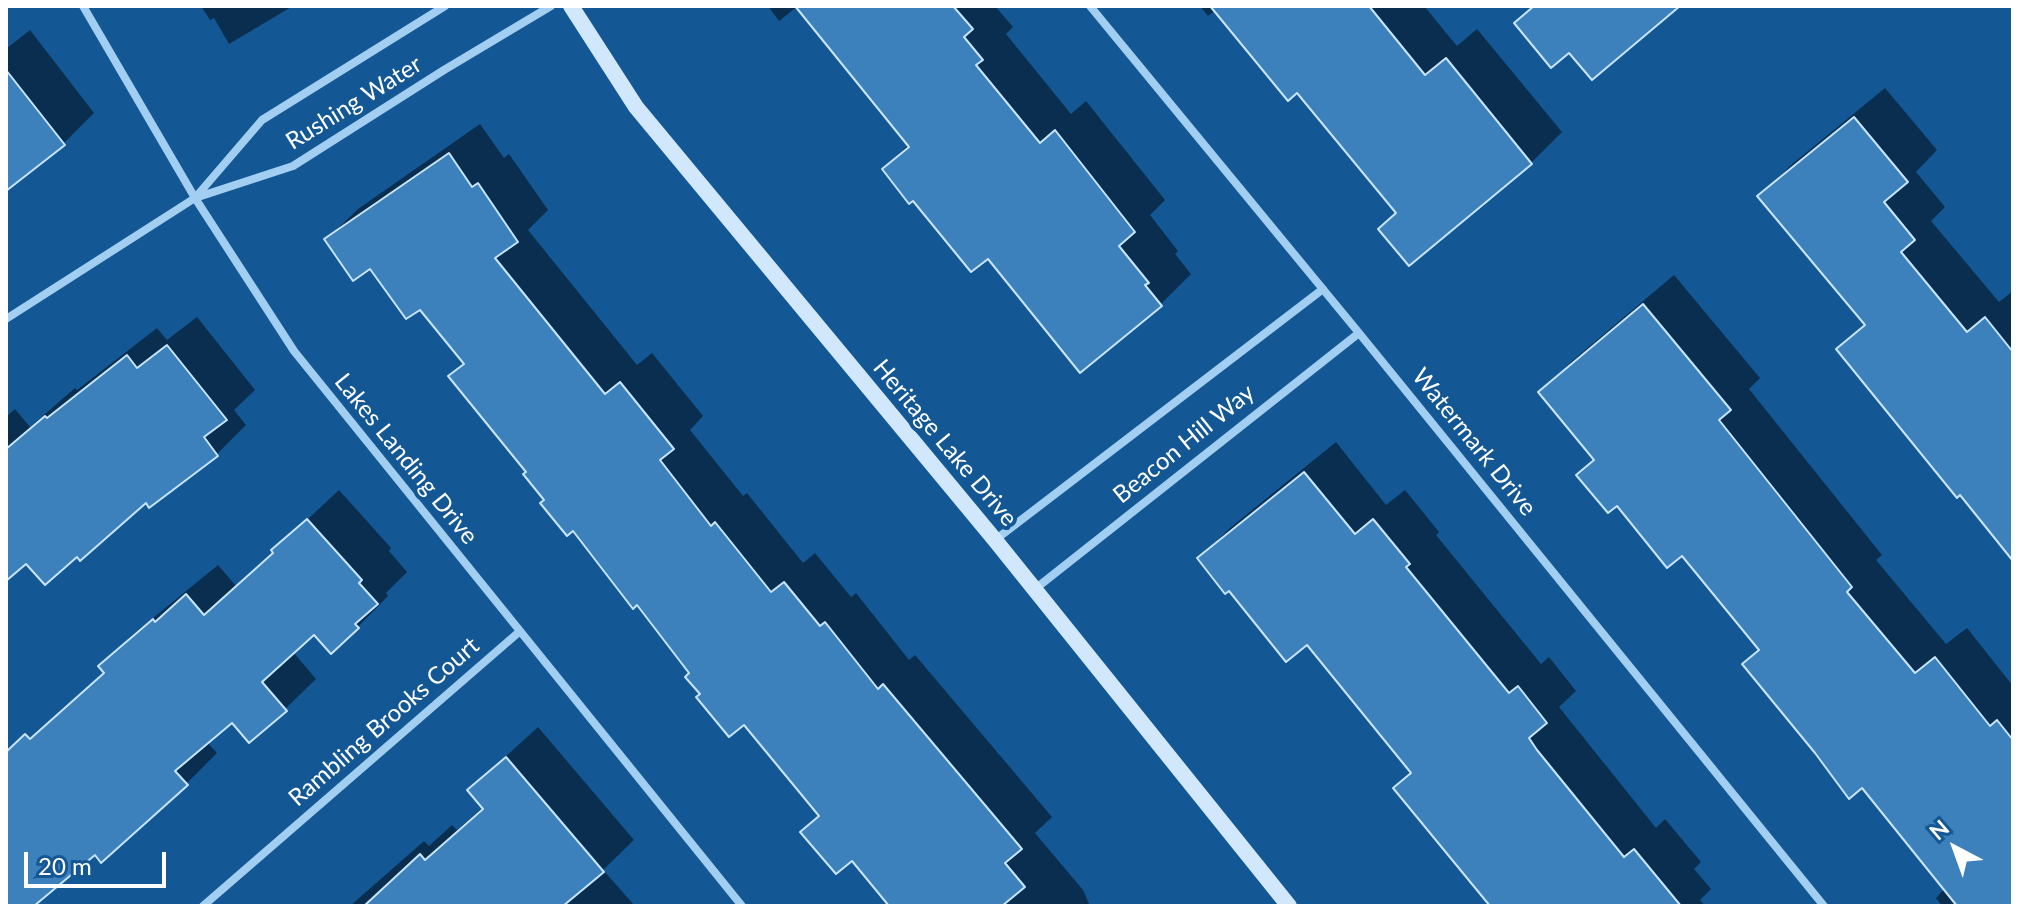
<!DOCTYPE html>
<style>
body{margin:0}
#map{position:relative;width:2019px;height:912px;overflow:hidden;background:#135794;font-family:Lato,sans-serif}
canvas{display:block}
.frame{position:absolute;inset:0;border:8px solid #fff;pointer-events:none}
.north{position:absolute;left:1915px;top:808px;width:80px;height:80px;-webkit-text-stroke:6px #135794;paint-order:stroke;rotate:319deg;font-size:22px;font-weight:700;line-height:32px;text-align:center;color:#fff}
.north::after{content:'';display:block;margin:auto;width:28px;height:36px;background:#fff;clip-path:polygon(50% 0,100% 100%,50% 72%,0 100%)}
.scale{position:absolute;left:24px;top:852px;width:142px;height:36px;box-sizing:border-box;border:4px solid #fff;border-top:0;padding-left:10px;font-size:24px;line-height:28px;white-space:nowrap;color:#fff;-webkit-text-stroke:6px #135794;paint-order:stroke}
</style>
<div id="map">
<canvas width="2019" height="912"></canvas>
<div class="frame"></div>
<div class="north">N</div>
<div class="scale">20 m</div>
</div>
<script>
const context = document.querySelector('canvas').getContext('2d');
context.lineJoin = 'round';
function paint(path, color) {
  context.fillStyle = color;
  context.fill(path, 'evenodd');
}
function strokePath(path, color, width, dash) {
  context.strokeStyle = color;
  context.lineWidth = width;
  context.lineCap = dash ? 'butt' : 'round';
  context.setLineDash(dash || []);
  context.stroke(path);
}
function write(font, color, halo, rows, align = 'center') {
  context.font = font + ' Lato,sans-serif';
  context.lineWidth = 8;
  context.setLineDash([]);
  context.textBaseline = 'middle';
  context.strokeStyle = halo;
  context.fillStyle = color;
  for (const [text, x, y, turn = 0] of rows) {
    context.save();
    context.translate(x, y);
    context.rotate((+turn || 0) * Math.PI / 180);
    context.textAlign = isNaN(turn) ? turn : align;
    if (halo) context.strokeText(text, 0, 0);
    context.fillText(text, 0, 0);
    context.restore();
  }
}
const shadow = new Path2D(`
 M201 6H293L229 44 214 18 210 20Z
 M768 6H995L1013 27 1006 34 1071 114 1086 101 1165 200 1150 215 1178 251 1175 254 1191 274 1161 304 988 256 913 198 884 169 909 144 798 6 779 21Z
 M1200 6H1424L1457 46 1477 29 1562 132 1531 163 1398 212 1298 90 1216 10 1208 16Z
 M30 30 94 113 63 144 6 178V49Z
 M1885 88 1937 150 1916 172 1945 207 1931 221 1999 302 2013 291V558L1839 349 1865 323 1760 197 1790 166Z
 M480 124 504 158 509 154 548 210 528 230 637 365 652 353 703 416 690 430 743 496 747 493 803 563 815 553 851 597 856 593 909 660 915 655 1052 817 1035 833 1083 890 1090 906H892L744 722 702 694 692 673 638 602 546 500 528 472 451 376 465 362 420 307 371 266 327 239 358 209Z
 M1674 275 1760 378 1749 389 1882 555 1876 560 1946 644 1967 628 2013 686V906H1942L1936 898 1945 888 1862 786 1817 752 1744 665 1760 649 1682 553 1596 458 1541 392 1572 361Z
 M197 317 255 390 234 410 246 425 217 454 150 505 146 500 77 554 26 561 6 578V417L15 409 30 427 75 388 77 390 157 328 167 340Z
 M1336 442 1386 505 1405 490 1439 532 1436 535 1541 664 1549 657 1576 691 1559 707 1656 828 1665 819 1701 862 1694 869 1711 889 1700 900 1705 906H1525L1396 788 1412 771 1308 642 1230 588 1199 558 1230 528Z
 M339 490 391 548 389 551 407 572 386 593 388 596 358 627 314 632 293 652 316 679 285 709 232 721 207 742 217 753 186 784 95 853 31 906H6V783L11 758 105 671 101 666 131 636 218 565 236 586Z
 M538 727 634 840 603 870 635 906H350L424 841 429 846 452 825 457 830 483 807 469 790Z`);
const building = new Path2D(`
 M795 6H953L973 29 964 37 983 60 976 65 1040 143 1055 130 1135 232 1119 246 1149 283 1145 285 1162 306 1080 373 988 259 971 272 913 201 909 204 882 169 909 147Z
 M1210 6H1369L1425 75 1446 58 1532 164 1409 266 1378 229 1396 213 1297 93 1288 101Z
 M1534 6H1680L1592 80 1569 53 1551 68 1514 23Z
 M6 70 65 145 6 191Z
 M1854 117 1908 182 1884 202 1915 240 1901 252 1967 332 1985 317 2013 352V561L1960 495 1957 498 1836 349 1865 325 1757 196Z
 M449 153 472 187 478 183 518 242 495 258 605 394 620 382 674 449 660 460 711 526 715 522 771 592 784 582 820 626 825 622 878 689 883 684 1022 849 1005 863 1025 887 1002 906H889L852 861 836 874 800 832 819 816 744 725 729 737 696 697 700 694 685 677 689 673 637 605 633 609 573 531 567 536 540 503 544 500 523 474 526 472 448 376 464 364 420 310 406 319 370 269 353 281 324 239Z
 M1643 304 1731 410 1719 420 1852 587 1847 592 1915 673 1935 657 1990 726 1997 720 2013 740V906H1957L1862 788 1849 799 1815 753 1742 664 1759 650 1682 556 1667 568 1617 506 1608 513 1576 475 1594 460 1538 392Z
 M167 345 227 420 204 437 218 456 149 508 146 503 80 561 77 557 45 585 26 564 6 581V449L45 416 47 418 127 355 137 368Z
 M1304 472 1355 534 1373 519 1410 564 1406 567 1509 693 1518 686 1547 723 1529 738 1537 750 1624 857 1634 849 1681 906H1490L1393 788 1411 773 1307 645 1286 662 1229 591 1225 594 1197 558Z
 M307 519 362 580 359 583 378 604 355 624 359 628 331 654 314 635 262 682 287 711 249 743 232 723 175 771 188 785 101 863 95 855 34 906H6V752L25 734 30 739 104 673 98 666 153 619 155 622 186 594 204 615 273 553 271 550Z
 M506 757 604 872 563 906H364L420 854 425 860 483 809 467 790Z`);
const street = new Path2D(`
 M83 6 195 198 294 351 742 906
 M445 6 262 120 195 198 293 166 444 70 551 6
 M1090 6 1359 333 1824 906
 M6 319 195 198
 M995 540 1323 289
 M1035 589 1359 333
 M203 906 519 632`);
const secondary = new Path2D(`
 M571 6 636 107 995 540 1289 906`);
const streetNames = [
 ["Rushing Water",354,103,-32],
 ["Watermark Drive",1474,442,51],
 ["Heritage Lake Drive",945,443,50],
 ["Beacon Hill Way",1184,444,-39],
 ["Lakes Landing Drive",406,459,51],
 ["Rambling Brooks Court",384,722,-41]
];
paint(shadow, '#0007');
paint(building, '#3c81bc');
strokePath(building, '#c9e5fd', 2);
strokePath(street, '#a2cef2', 8);
strokePath(secondary, '#d1e8fc', 16);
write('24px', '#fff', '#135794', streetNames);
</script>
